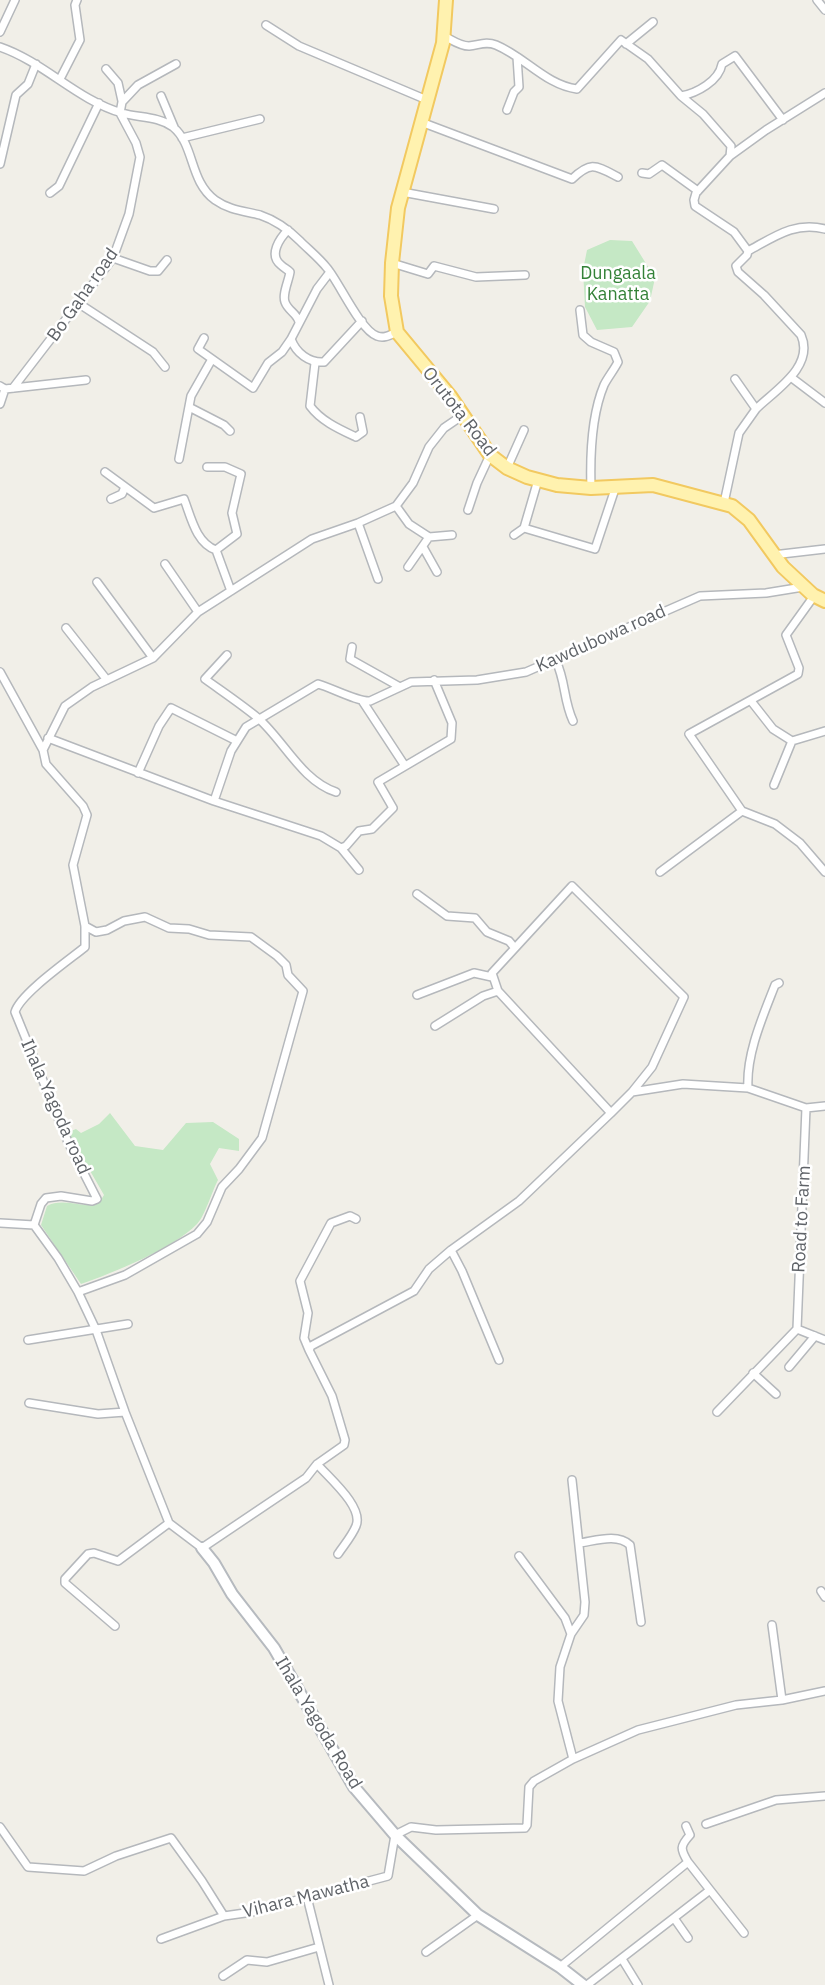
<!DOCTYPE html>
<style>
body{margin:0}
canvas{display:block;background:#f1efe8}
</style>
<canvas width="825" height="1985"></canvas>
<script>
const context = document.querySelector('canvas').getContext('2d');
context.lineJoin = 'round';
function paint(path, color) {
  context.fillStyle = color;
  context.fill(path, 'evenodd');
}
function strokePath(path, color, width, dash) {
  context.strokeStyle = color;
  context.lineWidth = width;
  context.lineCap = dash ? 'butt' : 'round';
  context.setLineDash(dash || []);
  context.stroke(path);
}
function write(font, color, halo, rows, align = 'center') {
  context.font = font + ' "IBM Plex Sans",sans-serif';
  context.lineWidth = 5;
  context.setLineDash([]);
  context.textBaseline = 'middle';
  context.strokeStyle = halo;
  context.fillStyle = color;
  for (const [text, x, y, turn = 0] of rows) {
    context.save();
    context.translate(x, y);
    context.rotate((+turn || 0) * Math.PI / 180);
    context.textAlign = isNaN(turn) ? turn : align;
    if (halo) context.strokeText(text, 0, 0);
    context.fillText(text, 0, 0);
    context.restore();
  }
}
const green = new Path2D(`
 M610 240 632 241 655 278 650 301 632 327 597 330 585 307 583 270 587 250Z
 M110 1113 135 1146 163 1150 186 1123 213 1122 239 1139V1151L219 1148 210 1164 218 1180C212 1191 205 1216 197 1224 174 1248 113 1273 81 1284L41 1225 47 1206C63 1197 82 1209 99 1203L104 1195 70 1136 71 1131 76 1129 81 1133 99 1124Z`);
const street = new Path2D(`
 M817 0 825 10
 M266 25 299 46 427 100
 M0 32 15 0
 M444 36C452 40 460 46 469 46 479 45 486 41 496 45 525 57 546 85 577 89L621 40 648 59 681 96C697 93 719 81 722 64L735 56 783 120
 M626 44 653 22
 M0 47C44 62 77 100 122 113 139 118 158 116 173 127 195 145 189 181 215 200 229 210 244 211 260 215 275 220 289 230 300 241 309 250 319 258 327 268 339 282 360 330 377 336 384 339 390 335 397 332
 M106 69 118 83 122 101
 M60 79 80 40 75 5 77 0
 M161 96 174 127
 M681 96 703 114 731 146 730 156 696 193 694 200 695 206 734 232 748 251 747 255 736 266 738 272 764 295 801 335C815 367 774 391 756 409
 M507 110 514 92 519 87 517 57
 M421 122 572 179C591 161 595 165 618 177
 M182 138 260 119
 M730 156 766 130 825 93
 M0 164 16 95 28 84 36 64
 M642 173 649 174 662 165 698 191
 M402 192 494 209
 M50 193 59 186 99 103
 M288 230C280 238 268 255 281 265 284 268 287 269 290 272 289 280 282 294 285 302 288 311 297 313 299 322
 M748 251C774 237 795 221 825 229
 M113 258 150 271H158L167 260
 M392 263 428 274 434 266 476 277 525 275
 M78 303 153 352 165 367
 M580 310 583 335 591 342 614 352 618 362C614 370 608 377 604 385 591 416 590 456 591 488
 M204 338 198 349 253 388 268 363 282 352 291 339 317 289 330 272
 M291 339C296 353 309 363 324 362L362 321
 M315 363 310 406C321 421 339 429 356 437L363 432 360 417
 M792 378 825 403
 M0 386 5 389 86 380
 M13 388 113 258 129 214 140 157 136 143 120 113 122 102 138 85 176 64
 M0 404 5 389
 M189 407 224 425 230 431
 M463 415 444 428 429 447 413 483 396 506 358 523 312 539 198 612 153 658 92 687 65 706 43 750 46 764 83 806 87 815 73 865 85 926V947C69 960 20 994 15 1012L68 1142 97 1199 92 1201 61 1196 46 1198 41 1204 34 1225 58 1258 78 1292 96 1330 125 1412 169 1523 202 1548 306 1478 317 1464 344 1445 345 1440 332 1396 309 1350 311 1346 414 1291 429 1269 451 1250 519 1201 611 1113
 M179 459 191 396 212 359
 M207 467H225L241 474 232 513 237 534 216 550
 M507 468 524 430
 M105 472 154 508 184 499C191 517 196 543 216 550L231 591
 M538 480 524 528 595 549 616 486
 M111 499 122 494 125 487
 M724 503 739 433 756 409 735 379
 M396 506 409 524 429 537 452 535
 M468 510 477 483 490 455
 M358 523 378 579
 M514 535 524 528
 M423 547 437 572
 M773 555 825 549
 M165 564 198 612
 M408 567 429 537
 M97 582 153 658
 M66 628 107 680
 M352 647 350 659 400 687
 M227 655 205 679C223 692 241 704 258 718 284 741 302 781 336 792
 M556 661C566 682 563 699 573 721
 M0 672 43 750
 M751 701 773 729 792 741 825 731
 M363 702 405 766
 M48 738 214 801 321 836 341 848 359 870
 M138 773 159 726 171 708 237 741
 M774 785 792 741
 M214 801 231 751 246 727 318 684C332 688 358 702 370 701L411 682 477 680 526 672 700 596 766 593 803 587
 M742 811 775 824 800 843 825 872
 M341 848 346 846 359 831 372 829 393 808 378 782 451 739 452 723 434 680
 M660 872 742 811 689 734 798 674 799 668 786 635 814 596
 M417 894 447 916 475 918 487 932 509 941 514 947
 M417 995 474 973 492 977
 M435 1026 483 996 498 991
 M748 1088C746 1054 763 1016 775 985L779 983
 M632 1092 652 1067 684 997 572 886 492 973 498 991 611 1113 632 1092 683 1084 748 1088 806 1108 825 1106
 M0 1223 34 1225
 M451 1250 462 1271 499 1360
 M78 1292 125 1275 197 1234 207 1222 222 1187 239 1169 262 1138 303 991 288 975 286 965 277 956 251 937 209 935 189 929 169 928 145 917 124 921 107 930 96 932 85 926
 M797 1329 806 1108
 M797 1329 825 1340
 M28 1340 128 1324
 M309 1350 304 1338 308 1313 300 1281 331 1223 350 1216 356 1219
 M789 1367 815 1336
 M753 1373 776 1394
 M29 1403 98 1414 125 1412
 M717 1412 797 1329
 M317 1464C329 1478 364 1507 356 1526 352 1536 344 1545 338 1554
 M579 1543C595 1541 617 1533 630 1545L641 1622
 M519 1556 565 1618 571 1634 560 1667 558 1701 573 1759
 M821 1591 825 1597
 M772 1625 782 1700
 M115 1626 65 1583V1579L88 1554 94 1553 118 1561 169 1523
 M571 1634 584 1615 585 1602 572 1480
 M706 1824 776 1800 825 1796
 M686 1826 690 1835C680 1846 680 1849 688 1862
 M0 1827 28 1867 84 1871 116 1856 171 1838 202 1881 224 1916
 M710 1890 744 1933
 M307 1897 329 1985
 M674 1918 688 1938
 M161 1939 224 1916 252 1912 388 1876 395 1835 411 1827 436 1830 525 1828 527 1825 529 1787 534 1781 573 1759 638 1730 736 1705 782 1700 825 1691
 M426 1952 478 1915
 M622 1959 638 1985
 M560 1967 688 1862 710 1890 587 1985
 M223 1976 247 1960 267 1962 319 1947`);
const secondary = new Path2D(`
 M202 1548 214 1563 232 1594 274 1648 354 1787 395 1835 478 1915 560 1967 583 1985`);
const primary = new Path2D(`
 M446 0 443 43 398 208 392 263 391 296 397 332 450 396 490 455 507 468 527 477 557 485 591 488 653 485 732 506 749 520 783 567 813 595 825 601`);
const parkNames = [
 ["Dungaala",618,274],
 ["Kanatta",618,295]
];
const streetNames = [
 ["Bo Gaha road",83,295,-55],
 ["Orutota Road",459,412,52],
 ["Kawdubowa road",601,639,-24],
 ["Ihala Yagoda road",55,1107,66],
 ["Road to Farm",802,1219,-87],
 ["Ihala Yagoda Road",318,1723,59],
 ["Vihara Mawatha",306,1897,-14]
];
paint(green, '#c5e8c5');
strokePath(street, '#b5b8bc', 10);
strokePath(secondary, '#b6babf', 14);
strokePath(primary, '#f2c960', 16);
strokePath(street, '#fff', 7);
strokePath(secondary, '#fff', 10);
strokePath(primary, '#fff2af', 12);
write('18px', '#348238', '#fff', parkNames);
write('18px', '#5f6368', '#fff', streetNames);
</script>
